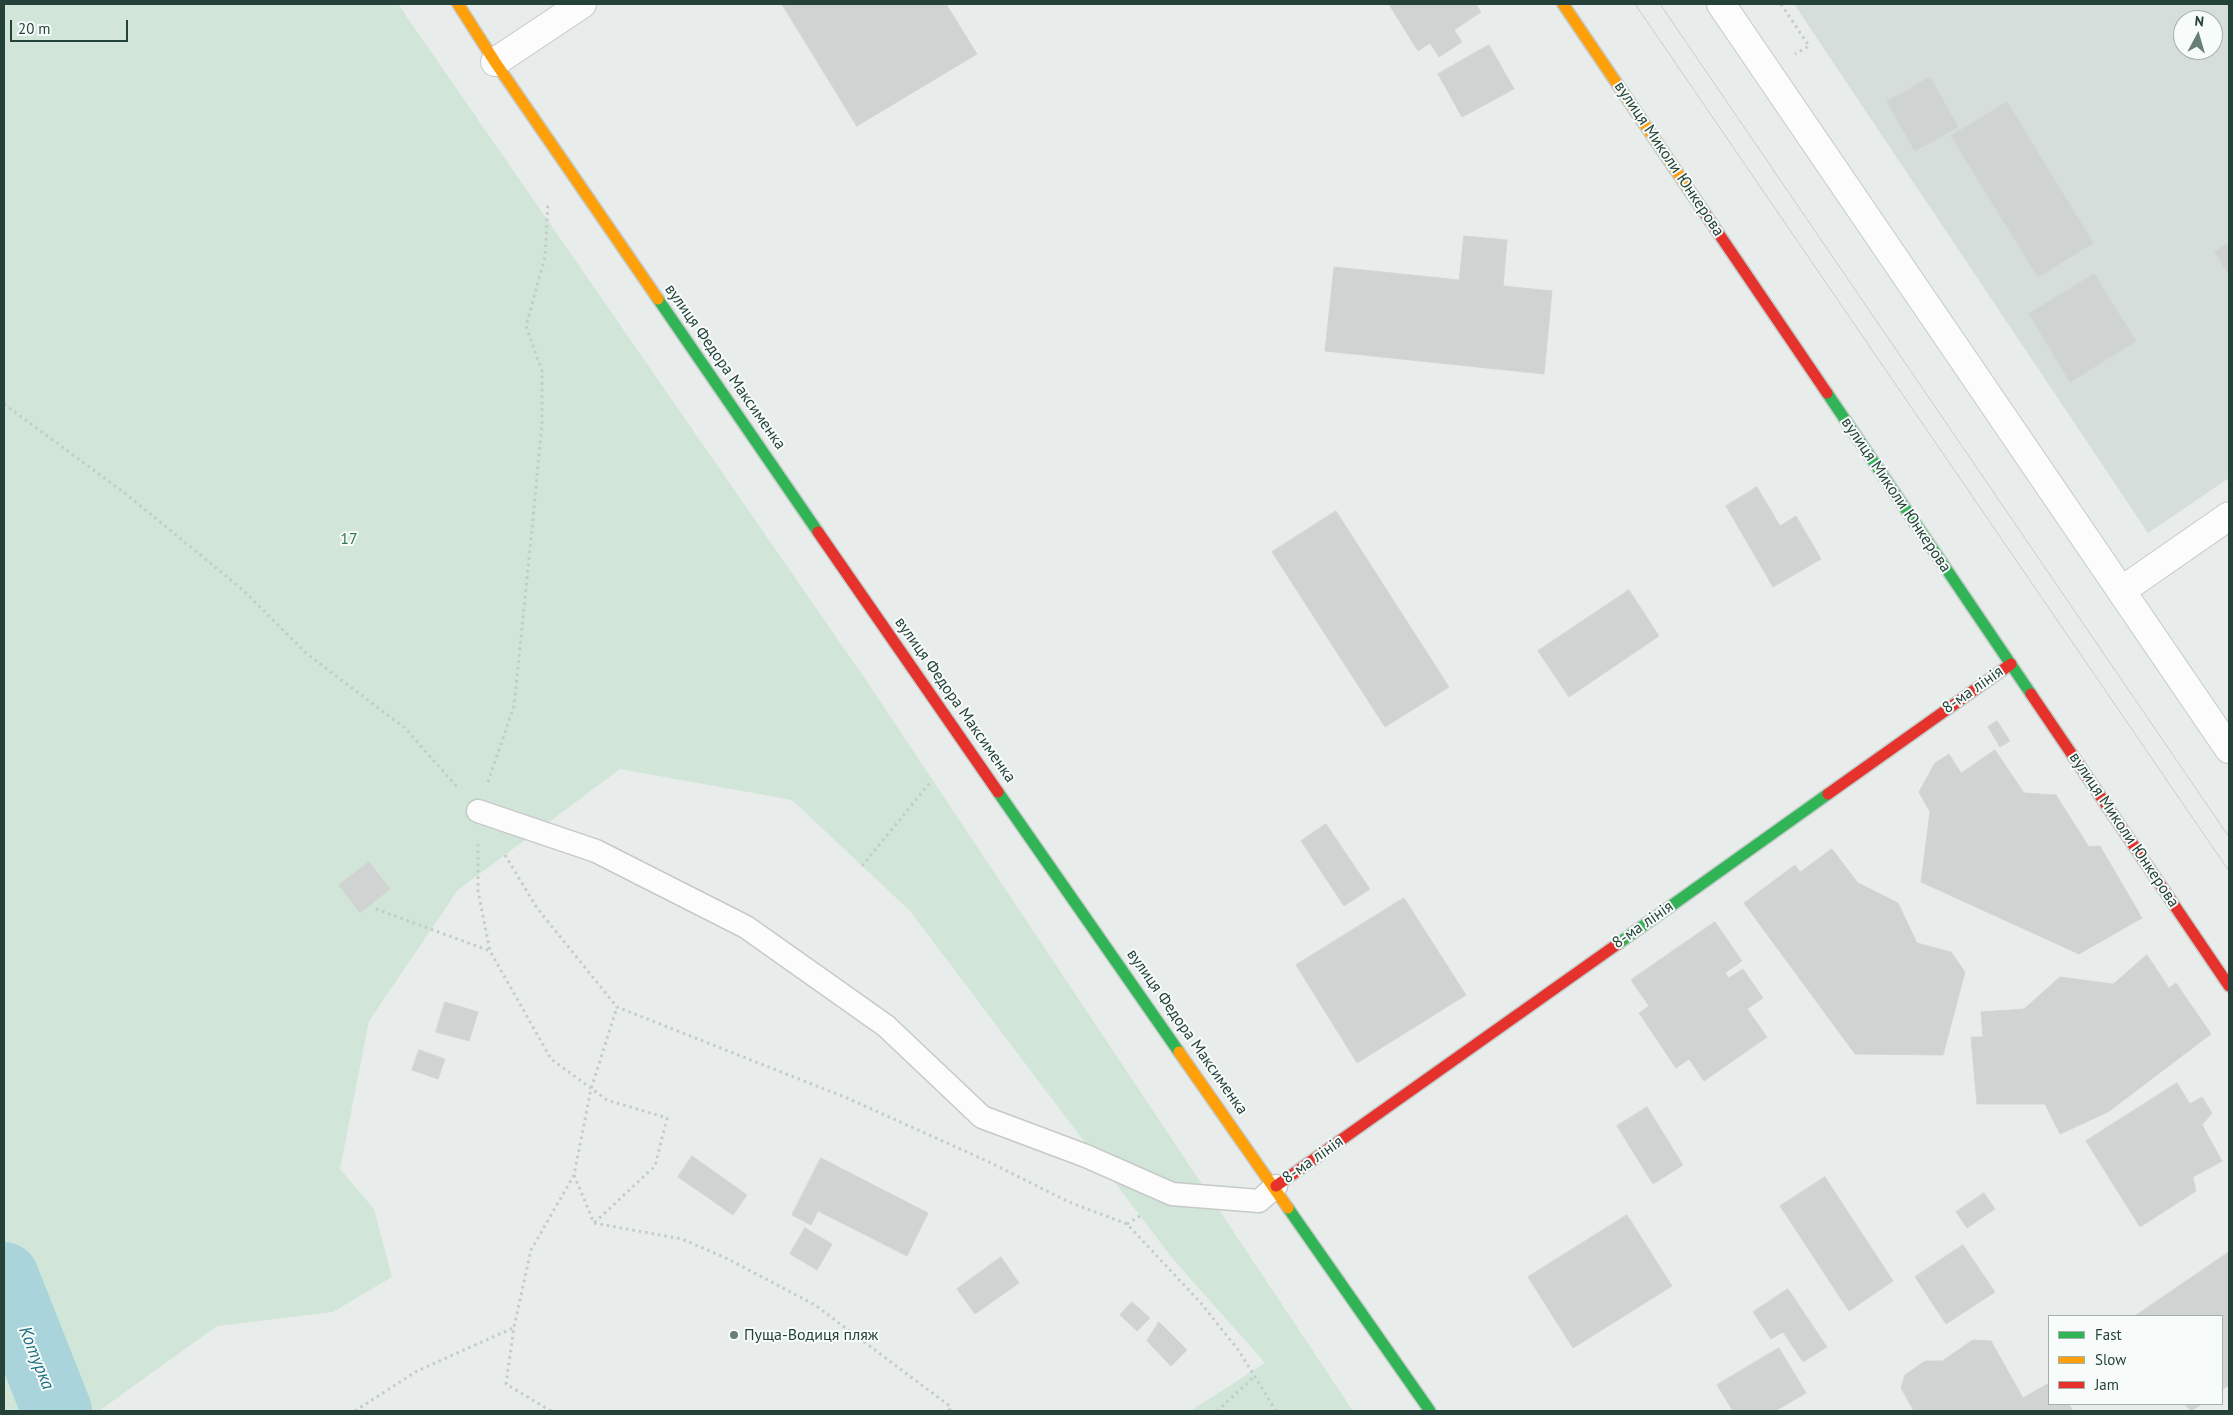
<!DOCTYPE html>
<meta charset="utf-8">
<style>
body{margin:0}
#map{position:relative;width:2233px;height:1415px;overflow:hidden;background:#e8edeb;font-family:"PT Sans",sans-serif}
canvas{display:block}
.frame{position:absolute;inset:0;border:5px solid #24423a;pointer-events:none}
.legend{position:absolute;left:2048px;top:1315px;width:175px;height:90px;box-sizing:border-box;background:#f7fbf9;border:1px solid #a3b1ad;margin:0;padding:6px 9px;list-style:none;font-size:15px;color:#24423a}
.legend li{display:flex;align-items:center;gap:10px;height:25px}
.legend b{width:25px;border:1px solid #a3b1ad}
.north{position:absolute;left:2173px;top:10px;width:50px;height:50px;box-sizing:border-box;background:#f7fbf9;border:1px solid #a3b1ad;border-radius:50%;rotate:6deg;font-size:14px;font-weight:700;line-height:20px;text-align:center;color:#24423a}
.north::after{content:'';display:block;margin:auto;width:18px;height:22px;background:#697e78;clip-path:polygon(50% 0,100% 100%,50% 72%,0 100%)}
.scale{position:absolute;left:10px;top:20px;width:118px;height:22px;box-sizing:border-box;border:2px solid #24423a;border-top:0;padding-left:6px;font-size:15px;line-height:18px;white-space:nowrap;color:#24423a;-webkit-text-stroke:4px #f7fbf9;paint-order:stroke}
</style>
<div id="map">
<canvas width="2233" height="1415"></canvas>
<div class="frame"></div>
<ul class="legend">
<li><b style="height:6px;background:#30b455"></b>Fast</li>
<li><b style="height:6px;background:#ff9f0a"></b>Slow</li>
<li><b style="height:6px;background:#e5322d"></b>Jam</li>
</ul>
<div class="north">N</div>
<div class="scale">20 m</div>
</div>
<script>
const context = document.querySelector('canvas').getContext('2d');
context.lineJoin = 'round';
function paint(path, color) {
  context.fillStyle = color;
  context.fill(path, 'evenodd');
}
function strokePath(path, color, width, dash) {
  context.strokeStyle = color;
  context.lineWidth = width;
  context.lineCap = dash ? 'butt' : 'round';
  context.setLineDash(dash || []);
  context.stroke(path);
}
function write(font, color, halo, rows, align = 'center') {
  context.font = font + ' "PT Sans",sans-serif';
  context.lineWidth = 4;
  context.setLineDash([]);
  context.textBaseline = 'middle';
  context.strokeStyle = halo;
  context.fillStyle = color;
  for (const [text, x, y, turn = 0] of rows) {
    context.save();
    context.translate(x, y);
    context.rotate((+turn || 0) * Math.PI / 180);
    context.textAlign = isNaN(turn) ? turn : align;
    if (halo) context.strokeText(text, 0, 0);
    context.fillText(text, 0, 0);
    context.restore();
  }
}
const built = new Path2D(`
 M1794 4H2229V478L2148 533ZM2183 20H2213V50H2183Z`);
const green = new Path2D(`
 M4 4H398L868 683 1353 1411H1190L1265 1363 1172 1258 910 911 792 800 620 769 458 890 369 1021 340 1169 374 1209 392 1277 333 1312 217 1326 99 1411H4Z`);
const river = new Path2D(`
 M4 1277 57 1411`);
const building = new Path2D(`
 M782 4H946L977 54 857 126Z
 M1394 4H1476L1481 12 1454 30 1462 42 1439 57 1430 43 1418 51 1390 6Z
 M1489 45 1514 89 1462 117 1438 74Z
 M1930 77 1958 127 1915 151 1887 102Z
 M2007 102 2093 243 2038 277 1951 136Z
 M1464 236 1507 240 1503 286 1552 291 1544 374 1325 351 1334 267 1459 280Z
 M2229 243V275L2215 252Z
 M2094 274 2136 341 2070 382 2029 314Z
 M1757 487 1780 526 1796 516 1821 559 1773 587 1726 506Z
 M1336 511 1449 687 1385 727 1272 552Z
 M1629 590 1659 636 1569 697 1538 651Z
 M1997 721 2010 741 2000 747 1988 727Z
 M1995 750 2024 793 2056 795 2089 847 2100 846 2142 918 2079 954 1921 882 1930 812 1919 792 1935 763 1949 754 1961 773Z
 M1326 824 1370 889 1344 906 1301 841Z
 M1832 849 1858 883 1898 903 1917 943 1951 952 1965 972 1943 1055 1855 1054 1744 903 1795 865 1800 872Z
 M369 862 390 889 360 913 339 885Z
 M1404 898 1466 995 1357 1063 1296 965Z
 M1715 922 1742 961 1725 973 1729 978 1743 969 1763 998 1747 1009 1767 1037 1704 1081 1689 1059 1676 1068 1639 1013 1649 1006 1631 980Z
 M2147 955 2169 988 2176 983 2211 1034 2108 1112 2060 1134 2045 1104H1977L1971 1037H1983L1981 1012 2024 1009 2060 977 2113 984Z
 M445 1002 478 1012 469 1041 436 1032Z
 M419 1050 445 1059 438 1079 412 1070Z
 M2177 1083 2190 1104 2202 1097 2212 1113 2202 1125 2222 1161 2193 1177 2196 1191 2140 1227 2086 1141Z
 M1647 1107 1683 1165 1653 1184 1617 1126Z
 M692 1156 747 1195 733 1215 678 1177Z
 M821 1158 928 1213 907 1256 818 1211 811 1225 792 1215Z
 M1825 1177 1893 1281 1849 1311 1780 1206Z
 M1984 1193 1995 1209 1967 1228 1956 1212Z
 M1627 1215 1672 1286 1573 1348 1528 1277Z
 M805 1228 832 1244 817 1270 790 1254Z
 M1963 1245 1995 1292 1946 1324 1915 1277Z
 M2229 1252V1385L2222 1390V1316H2135Z
 M1001 1257 1019 1283 975 1314 957 1289Z
 M1788 1289 1827 1347 1803 1362 1783 1332 1771 1339 1753 1312Z
 M1132 1302 1150 1318 1137 1331 1120 1315Z
 M1159 1322 1187 1350 1171 1366 1147 1341Z
 M1973 1340 1991 1341 2023 1398 2049 1383V1404H2069L2073 1411H1914L1901 1388 1905 1375 1925 1361H1942Z
 M1779 1348 1806 1393 1775 1411H1733L1717 1385Z
 M2185 1404H2202L2191 1411Z`);
const path = new Path2D(`
 M1781 4 1809 46 1795 54
 M4 404 126 494 243 590 307 654 405 728 458 788
 M488 782 514 706 532 529 542 423V371L526 326 545 257 548 202
 M478 844V891L490 951 551 1059 607 1100 667 1118 655 1166 594 1223
 M505 855 537 908 617 1007 847 1098 987 1161 1069 1202 1127 1224 1200 1302 1239 1351 1276 1411
 M862 866 932 780
 M376 909 490 951
 M574 1175 594 1223 682 1239 728 1259 815 1305 951 1407 949 1411
 M1127 1224 1140 1216
 M355 1411 417 1371 513 1328
 M551 1411 506 1384 514 1327 531 1250 574 1175 591 1089 617 1007
 M1217 1411 1254 1377`);
const lane = new Path2D(`
 M478 811 596 851 746 927 886 1026 982 1117 1086 1156 1172 1194 1259 1201 1276 1186`);
const street = new Path2D(`
 M1721 4 2229 749
 M495 62 582 4
 M2121 591 2229 516`);
const fast = new Path2D(`
 M658 299 818 532
 M1827 393 2031 694
 M998 792 1179 1052
 M1619 943 1828 794
 M1288 1208 1430 1411`);
const slow = new Path2D(`
 M458 4 495 62 658 299
 M1563 4 1704 212
 M1179 1052 1288 1208`);
const jam = new Path2D(`
 M1704 212 1827 393
 M818 532 998 792
 M2031 694 2229 986
 M1828 794 2011 664
 M1276 1186 1619 943`);
const tram = new Path2D(`
 M1635 4 2229 871
 M1660 4 2229 837`);
const markers = [
 [734,1335,5,"#697e78"]
];
const streetNames = [
 ["вулиця Миколи Юнкерова",1669,159,56],
 ["вулиця Федора Максименка",725,367,55],
 ["вулиця Миколи Юнкерова",1896,495,56],
 ["8-ма лінія",1973,690,-35],
 ["вулиця Федора Максименка",955,700,55],
 ["вулиця Миколи Юнкерова",2124,830,56],
 ["8-ма лінія",1643,925,-35],
 ["вулиця Федора Максименка",1187,1032,55],
 ["8-ма лінія",1313,1160,-35]
];
const parkNames = [
 ["17",349,539]
];
const poiNames = [
 ["Пуща-Водиця пляж",744,1335]
];
const waterNames = [
 ["Котурка",36,1358,68]
];
paint(built, '#d6dedb');
paint(green, '#d1e6d8');
strokePath(river, '#a9d4db', 70);
paint(building, '#cfd4d2');
strokePath(building, '#d1d6d4', 1);
strokePath(lane, '#c5cac8', 25);
strokePath(street, '#c5cac8', 30);
strokePath(fast, '#c3cbc8', 14);
strokePath(slow, '#c3cbc8', 14);
strokePath(jam, '#c3cbc8', 14);
strokePath(path, '#c3ccca', 3, [2.5, 4]);
strokePath(lane, '#fcfcfc', 22);
strokePath(street, '#fcfcfc', 28);
strokePath(fast, '#30b455', 11);
strokePath(slow, '#ff9f0a', 11);
strokePath(jam, '#e5322d', 11);
strokePath(tram, '#c9cdcc', 1);
for (const [x, y, r, color] of markers) {
  const dot = new Path2D();
  dot.arc(x, y, r, 0, 2 * Math.PI);
  context.fillStyle = color;
  context.fill(dot);
  strokePath(dot, '#f7fbf9', 2);
}
write('16px', '#24423a', '#f7fbf9', streetNames);
write('16px', '#2d7a4b', '#f7fbf9', parkNames);
write('16px', '#24423a', '#f7fbf9', poiNames, 'left');
write('italic 18px', '#1c6f80', '#f7fbf9', waterNames);
</script>
